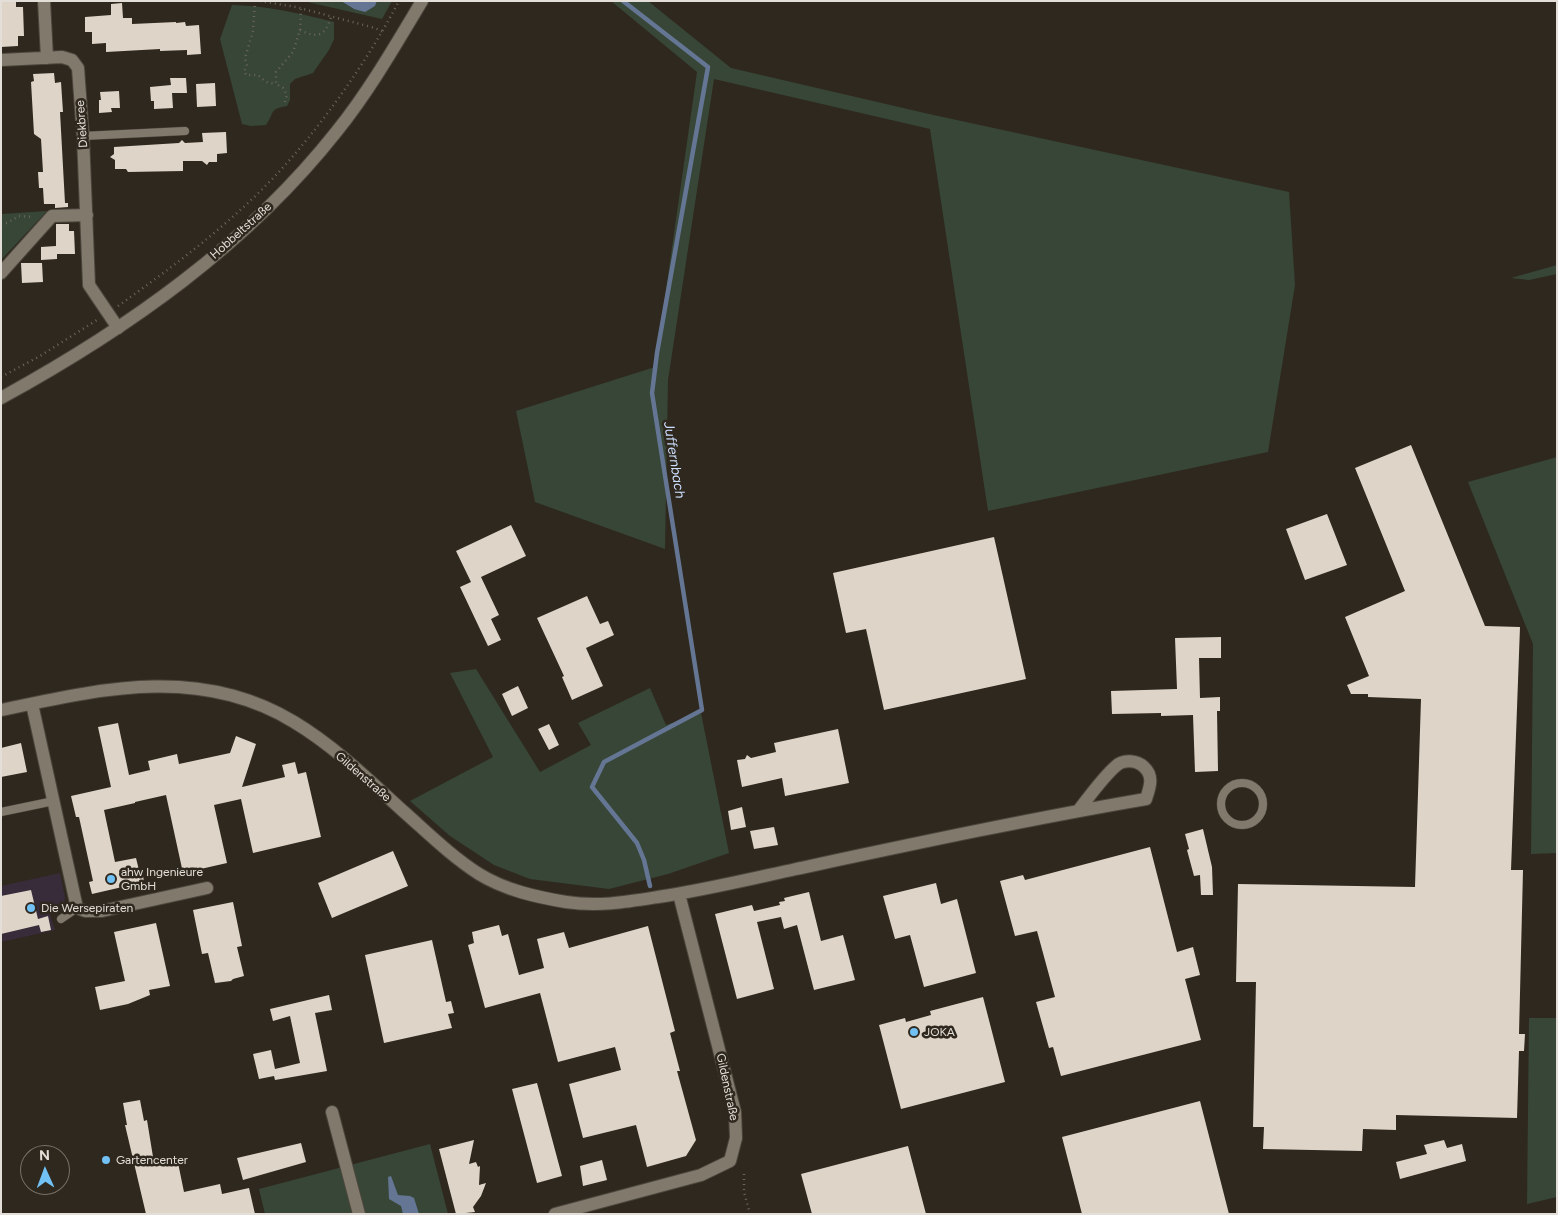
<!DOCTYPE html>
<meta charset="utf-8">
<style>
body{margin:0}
#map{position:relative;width:1558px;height:1215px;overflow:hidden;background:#2f281e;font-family:Figtree,sans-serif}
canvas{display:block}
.frame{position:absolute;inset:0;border:2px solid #e3dfd8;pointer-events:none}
.north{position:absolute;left:20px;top:1145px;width:50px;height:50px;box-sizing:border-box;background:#2f281e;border:1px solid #777168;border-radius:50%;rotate:358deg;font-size:14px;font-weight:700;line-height:20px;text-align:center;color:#e3dfd8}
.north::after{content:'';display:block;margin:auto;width:18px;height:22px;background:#71c1f5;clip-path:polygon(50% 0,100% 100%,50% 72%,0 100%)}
</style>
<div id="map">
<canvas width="1558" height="1215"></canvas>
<div class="frame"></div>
<div class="north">N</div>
</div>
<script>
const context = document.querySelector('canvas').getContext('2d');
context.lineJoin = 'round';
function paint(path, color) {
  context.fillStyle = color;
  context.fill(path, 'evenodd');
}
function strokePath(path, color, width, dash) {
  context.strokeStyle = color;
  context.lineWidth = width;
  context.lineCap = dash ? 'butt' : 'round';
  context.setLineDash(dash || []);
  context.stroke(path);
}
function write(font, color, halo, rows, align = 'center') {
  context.font = font + ' Figtree,sans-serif';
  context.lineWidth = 5;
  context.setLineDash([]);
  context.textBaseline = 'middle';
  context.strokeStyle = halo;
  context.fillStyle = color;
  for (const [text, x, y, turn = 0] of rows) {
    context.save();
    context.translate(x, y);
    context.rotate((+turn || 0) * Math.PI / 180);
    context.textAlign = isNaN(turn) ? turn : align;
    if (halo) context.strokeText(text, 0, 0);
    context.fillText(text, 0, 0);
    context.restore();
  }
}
const education = new Path2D(`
 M60 873 65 897 64 905 59 910 50 915 55 930 1 942V886Z`);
const green = new Path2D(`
 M303 1H341L354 9 375 6 377 1H392L382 19Z
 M611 1H648L731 68 929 114 1289 192 1295 285 1268 452 988 511 930 129 714 79 668 380 665 549 535 502 516 411 655 367 697 72Z
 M232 5C269 6 298 13 334 22V39L329 50 317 67 313 73 295 79 290 84V100L287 106C269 109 275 112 266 125L251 126 242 124 220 39Z
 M47 211 1 260V214Z
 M1557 265V274L1529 280 1511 278Z
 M1557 457V853L1531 854 1533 644 1468 482Z
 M476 669 540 772 591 745 578 723 650 688 666 725 701 713 729 853 668 874 609 889 530 879 494 865 450 836 410 801 493 757 450 673Z
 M1529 1018H1557V1197L1527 1204Z
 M430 1144 448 1214H265L259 1189Z`);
const water = new Path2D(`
 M341 1H377L375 6 365 12 354 9Z
 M391 1176 398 1195 410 1196 414 1198 419 1214H403L401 1206 389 1199 388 1177Z`);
const stream = new Path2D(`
 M623 1 708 67 657 353 652 393 702 710 604 762 592 787 637 843 644 860 650 886`);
const building = new Path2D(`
 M1 1H16V7H23L24 36H18V46L1 47Z
 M122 3 123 18H132V24L176 22V23L185 22 186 26 199 25 201 54 187 55V50L160 51V49L106 52V43L92 44V32H85V17L111 15V4Z
 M54 73 55 83 61 82 63 112H60L65 203H68V207L55 208V204H44L43 188H39L38 172H43L41 139 34 134 31 82 34 81 33 74Z
 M170 78H186L187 93H172L173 108 154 109V101H151L150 87 171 85Z
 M215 83 216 106 197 107 196 84Z
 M119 91 120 108H111L112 112 99 113V100H101L100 92Z
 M226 132 227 153 217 154V162H209L207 165 202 161H183V171L128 172 126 169H115V160L110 157 114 154V147L179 143 182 140 185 143 203 142 202 133Z
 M56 224H69V231H74L75 254H57V259L41 260V247L56 246Z
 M21 263H42L43 282 22 283Z
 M1411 445 1485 626 1520 627 1511 870H1523L1519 1034H1525L1524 1051H1519L1517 1118 1396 1115V1130L1363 1129 1362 1151 1263 1149 1264 1127H1253L1256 982H1236L1238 884 1415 887 1421 699 1368 697V694H1351L1347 685 1369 676 1345 617 1405 591 1355 468Z
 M1327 514 1347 565 1305 580 1286 529Z
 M511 525 526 556 481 577 499 615 491 619 501 640 488 646 460 587 471 582 456 551Z
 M994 537 1026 679 884 710 866 629 846 633 833 573Z
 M587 596 600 624 608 621 614 635 586 648 603 686 572 700 562 677 564 676 537 618Z
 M1221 637V658H1199L1200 698 1220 697V711H1217L1218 771 1195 772 1193 715 1161 716V713L1112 714 1111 691 1177 689 1175 638Z
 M518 686 528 708 512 716 502 694Z
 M118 723 129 775 150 770 148 761 177 754 179 764 230 753 236 736 256 744 242 787 285 777 282 765 295 762 298 774 306 772 321 837 253 853 241 799 214 805 227 863 183 873 166 795 135 802V803L104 810 115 862 136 858 139 870H142L144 882 92 894 89 882 93 881 79 817H76L71 796 111 787 98 727Z
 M549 724 559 745 549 750 538 729Z
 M838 729 849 783 785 796 782 778 742 787 737 760 745 759 747 755 751 758 776 752 774 743Z
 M21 743 27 772 1 777V748Z
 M742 807 746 827 731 830 728 811Z
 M774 827 778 845 754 849 750 831Z
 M1203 829 1212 867 1213 895H1201L1200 875 1194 876 1187 850 1189 849 1185 834Z
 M1150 847 1177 952 1193 947 1200 975 1185 979 1201 1040 1061 1076 1053 1047 1049 1048 1036 1002 1055 997 1037 931 1015 936 1000 881 1023 875 1025 880Z
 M393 851 408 886 332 918 318 883Z
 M936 883 941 904 957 899 976 973 924 987 910 935 895 939 883 896Z
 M31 890 38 919 48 916 51 930 41 932 39 925 1 934V896Z
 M809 892 821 941 843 935 855 980 814 990 797 925 784 929 781 917 757 922 774 989 737 999 715 914 752 905 754 911 780 905 779 902 785 901 784 898Z
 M233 902 242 946 237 947 244 976 233 979 231 981 215 983 208 953 202 954 193 910Z
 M156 923 170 986 149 990 150 995 128 1004 100 1010 95 987 125 981 114 932Z
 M499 925 502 936 508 934 519 975 544 968 537 939 564 932 569 948 648 926 675 1031 670 1033 680 1071H677L696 1140 686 1156 647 1167 636 1125 583 1138 569 1084 621 1070 615 1047 558 1062 540 993 485 1008 468 945 474 943 472 932Z
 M432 940 446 1002 451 1001 454 1013 448 1014 452 1028 384 1043 365 955Z
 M329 995 332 1010 315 1013 327 1071 275 1080 274 1076 259 1079 253 1054 271 1050 275 1069 300 1063 290 1016 273 1021 270 1009Z
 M983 997 1005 1082 901 1109 879 1025 905 1018 906 1022 931 1015 930 1011Z
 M537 1083 562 1176 537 1183 512 1089Z
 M140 1100 144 1121 147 1120 154 1163 177 1158 184 1192 220 1184 222 1194 249 1188 255 1214H146L125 1125H127L123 1103Z
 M1200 1101 1229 1214H1082L1062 1137Z
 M474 1140 469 1164 476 1162 478 1167 480 1166 479 1185 486 1183 481 1196 473 1207 475 1212 456 1214 439 1149Z
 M1444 1140 1447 1148 1462 1144 1466 1161 1400 1179 1396 1162 1427 1154 1424 1145Z
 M301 1143 306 1162 243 1180 237 1158Z
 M908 1146 926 1214H812L801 1174Z
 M602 1160 607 1180 583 1186 580 1166Z`);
const path = new Path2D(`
 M255 1 253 31 245 58 247 66 244 71 246 75H258L266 82 276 84
 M260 1 296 7 375 28 383 32
 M300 30C318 39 325 36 331 17
 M285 102 287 95 283 88 276 84V72L293 52 300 30 301 9
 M1 223H7L19 216 34 217
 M118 306C174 266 229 225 276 175 322 126 368 60 399 1
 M1 377 40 356 97 320
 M744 1174V1192L750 1214`);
const lane = new Path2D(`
 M83 136 185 131
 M1221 804a21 21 0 1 1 42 0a21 21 0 1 1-42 0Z
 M1 812 54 801
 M61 919 77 908`);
const street = new Path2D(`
 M44 1 47 58
 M1 60 62 57 72 60 78 68 83 136 89 285 118 328
 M1 273 52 216 87 215
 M32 704 77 908 85 911H102L207 888
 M1 710C101 689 200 665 294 722 334 746 369 780 403 811 428 833 451 856 479 874 505 890 536 897 566 902 598 907 627 902 658 897 704 890 750 879 796 869 913 844 1029 819 1146 799 1150 787 1154 776 1144 767 1137 760 1123 759 1116 766 1103 777 1089 797 1078 811
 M332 1112 359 1214
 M555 1214 701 1175 730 1161 736 1138 735 1112 679 894`);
const secondary = new Path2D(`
 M1 398C127 329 247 245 337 131 369 91 395 46 422 1`);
const markers = [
 [111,879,5,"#71c1f5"],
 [31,908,5,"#71c1f5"],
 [914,1032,5,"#71c1f5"],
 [106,1160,5,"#71c1f5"]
];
const streetNames = [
 ["Diekbree",82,124,-94],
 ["Hobbeltstraße",241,231,-42],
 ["Gildenstraße",363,777,41],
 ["Gildenstraße",727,1087,78]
];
const poiNames = [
 ["ahw Ingenieure",121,872],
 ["GmbH",121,886],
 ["Die Wersepiraten",41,908],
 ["JOKA",924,1032],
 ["Gartencenter",116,1160]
];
const waterNames = [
 ["Juffernbach",674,460,81]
];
paint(education, '#392c3a');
paint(green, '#374637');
paint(water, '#647693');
strokePath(stream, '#647693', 4.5);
paint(building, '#ded5c8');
strokePath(lane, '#4c473d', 9);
strokePath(street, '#4c473d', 14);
strokePath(secondary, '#4c473d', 14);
strokePath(path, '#6c665d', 2.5, [1, 4]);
strokePath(lane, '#82796d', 8);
strokePath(street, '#82796d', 12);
strokePath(secondary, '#82796d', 12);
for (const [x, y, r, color] of markers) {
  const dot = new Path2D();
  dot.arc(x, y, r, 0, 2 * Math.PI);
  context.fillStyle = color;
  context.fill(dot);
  strokePath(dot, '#2f281e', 2);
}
write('12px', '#e3dfd8', '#2f281e', streetNames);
write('12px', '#e3dfd8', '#2f281e', poiNames, 'left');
write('italic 14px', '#ccdfff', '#2f281e', waterNames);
</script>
